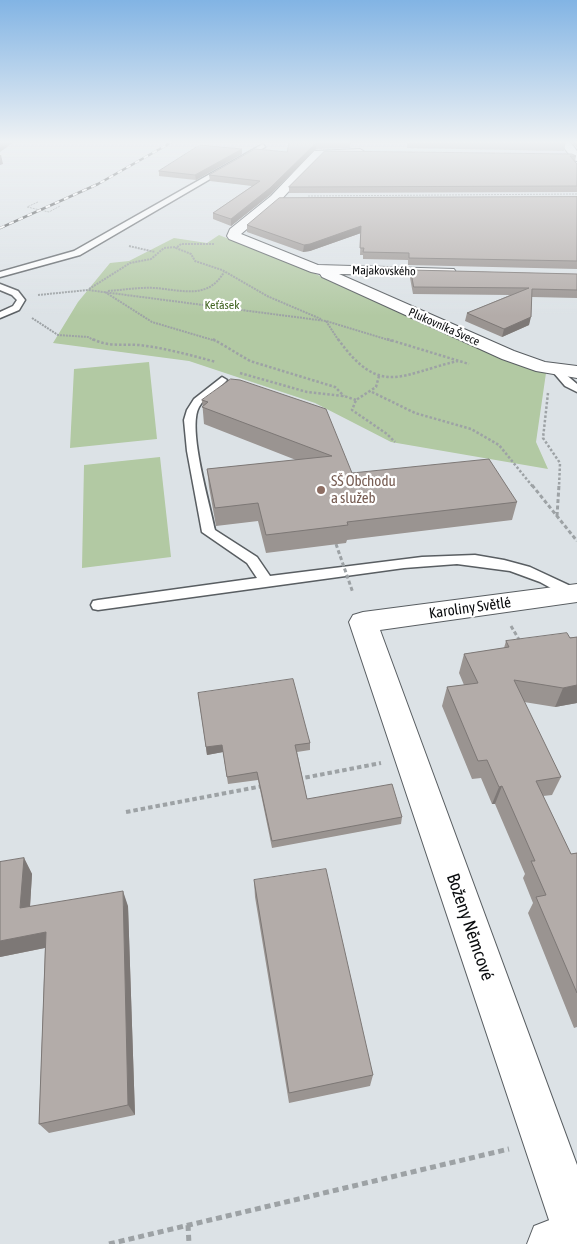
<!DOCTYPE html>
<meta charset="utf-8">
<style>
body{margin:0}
canvas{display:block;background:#dce2e6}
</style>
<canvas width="577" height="1244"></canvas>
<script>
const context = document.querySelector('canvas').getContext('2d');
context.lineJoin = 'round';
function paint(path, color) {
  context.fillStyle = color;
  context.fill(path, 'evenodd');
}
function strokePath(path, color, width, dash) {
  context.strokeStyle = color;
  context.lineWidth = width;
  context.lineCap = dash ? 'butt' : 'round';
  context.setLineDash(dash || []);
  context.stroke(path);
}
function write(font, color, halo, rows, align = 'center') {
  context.font = font + ' "Asap Condensed",sans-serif';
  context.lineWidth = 4.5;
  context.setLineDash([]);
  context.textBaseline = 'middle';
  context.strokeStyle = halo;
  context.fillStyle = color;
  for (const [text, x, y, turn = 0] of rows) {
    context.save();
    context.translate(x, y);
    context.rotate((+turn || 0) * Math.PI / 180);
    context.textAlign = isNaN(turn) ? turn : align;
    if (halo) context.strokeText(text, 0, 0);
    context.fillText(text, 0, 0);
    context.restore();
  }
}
const green = new Path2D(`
 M219 235 309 271 493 355 546 373 536 442 548 469 391 442 315 403 189 361 53 343 78 302 110 263 129 261 174 238 207 243Z
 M149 362 157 439 70 448 74 369Z
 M160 457 171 557 82 568 84 465Z`);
const pathFar5 = new Path2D(`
 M308 196 577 194
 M38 202 27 207 49 212 60 206`);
const pathFar4 = new Path2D(`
 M214 244H181L176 248 191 254 195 261 222 270 267 296 321 319
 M129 246 155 252
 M89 289 130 263 151 259 164 248 176 247
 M108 291C123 290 139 287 155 288 182 290 208 300 224 272
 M105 292 152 322 216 341
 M38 295 88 290 326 321 392 341
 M32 318 58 335 88 337 95 341
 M326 321 339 341`);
const pathFar3 = new Path2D(`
 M93 339C107 347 123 344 139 345 165 348 190 355 216 362
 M213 339 250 361 335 387 344 396
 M338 339C380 398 401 374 458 361
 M387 339 469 364
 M240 373 307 392 344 396 356 400
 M379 376 376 387 356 400 352 410 387 434 395 442
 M372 392 415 413 471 429 499 445 533 487
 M548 393 543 438 560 463 559 487`);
const pathFar2 = new Path2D(`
 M532 485 577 541
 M557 516 559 485
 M511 626 521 643`);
const pathFar1 = new Path2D(`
 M298 779 381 763
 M126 812 263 786`);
const path = new Path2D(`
 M188 1225 189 1244
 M109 1244 509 1149`);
const service = new Path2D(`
 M263 144 265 147 80 255 0 277V272L74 251Z
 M0 284 18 291 25 300 19 310 0 318V312L13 306 17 300 12 295 0 290Z
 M557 367 577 384V392L565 386 553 372V368Z
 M222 377 227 380C219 390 205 396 199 407 187 428 210 504 215 530L257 557 270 576 422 557 475 555 504 560 530 567 577 589V598H569L540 582 510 571 457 564 404 568 98 610 93 609 91 605 93 601 98 600 257 578 247 563 202 532 187 451 184 420 187 410 194 399Z`);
const minor = new Path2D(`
 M360 149 365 152 364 154 321 156 279 202 241 234 318 265 454 269 456 272 449 276 339 274 514 351 545 362 577 366V378L536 371 502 359 322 277 320 274 311 272 229 239 227 236 230 229 271 196 314 151Z
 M577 584V602L380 630 577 1165V1244H557L349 622 353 615 363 612Z`);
const tertiary = new Path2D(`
 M560 142H570L577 151V161L573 160Z`);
const secondary = new Path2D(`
 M577 1213V1244H527L534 1226 552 1219Z`);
const rail = new Path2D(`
 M0 228 98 184 172 142`);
const pathBridge = new Path2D(`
 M336 544 353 593`);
const wall = new Path2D(`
 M289 142H351L350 148 316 149 270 195 231 226 213 219V213L252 186 210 181 209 175 287 152Z
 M407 142H566L564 151 407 148Z
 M571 142H577V148Z
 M242 149V154L196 180 159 176V171Z
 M325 151 576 156 575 162 577 165V192L289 193V187Z
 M577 197V269L408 265V260L363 259V255H360L361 233 310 251 303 252 247 232V225Z
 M411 270 577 274V298L532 297 529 325 502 337 465 321 467 313 510 295 413 294 410 278Z
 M240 380 352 473 517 502 512 520 347 540 346 543 266 553 258 521 216 526 209 487 207 469 296 460 204 424 202 400Z
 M577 637V703L555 707 524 702 561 777 552 795 543 796 571 854 577 853V1027L574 1028 528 913 533 903 523 878 525 874 495 804H492L481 778 472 779 442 706 447 687 464 685 459 673 464 654 504 648 506 641Z
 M198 693 310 743V750L297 752 307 799 402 817 401 824 272 848 258 780 228 784 223 752 207 755Z
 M24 858 32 874 30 906H128L135 1115 49 1133 39 1124 45 948 0 957V862Z
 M254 880 373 1075 370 1086 289 1103 255 897Z`);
const shadedWall = new Path2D(`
 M0 142H14L0 152Z
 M316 143V149L270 195 231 226V219Z
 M242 149V154L196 180 195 175Z
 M0 155H1L3 164 0 165Z
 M361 226V233L310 251 303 252 304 245Z
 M531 317 529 325 502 337 504 329Z
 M577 685V703L555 707 563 688Z
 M222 745 223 752 207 755 206 747Z
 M502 786 495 804H492L499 787Z
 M24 858 32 874 29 923 20 908Z
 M123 891 128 906 135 1115 128 1105Z
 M46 932 54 946 0 957V941Z`);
const building = new Path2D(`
 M289 142H351L316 143 270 188 231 219 213 213 260 181 209 175 255 149 287 152Z
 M200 145 242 149 195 175 159 171Z
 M325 151 572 154 576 156H570L577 164V186L289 187Z
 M577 197V261L409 258V253L363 252 364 248H360L361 226 310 244 304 245 247 225 279 198Z
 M411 270 577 274V290L532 289 531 317 504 329 467 313 529 288 414 287Z
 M231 379 240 380 326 409 352 473 489 459 517 502 347 522 348 525 266 535 258 503 215 508 207 469 332 456 202 407 208 402 202 400Z
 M567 633 570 638 577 637V685L563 688 514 680 561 777 536 781 571 854 577 853V993L536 897 546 895 531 861H535L502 786 499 787 487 760 478 761 447 687 478 683 464 654 509 647 506 641Z
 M293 679 310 743 295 745 307 799 392 784 402 817 272 841 257 772 227 777 222 745 206 747 198 693Z
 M24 858 20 908 123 891 128 1105 39 1124 46 932 0 941V862Z
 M326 869 373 1075 289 1093 254 880Z`);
const markers = [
 [321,490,5,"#8d6e63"]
];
const farStreetnames = [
 ["Majakovského",384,271,1],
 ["Plukovníka Švece",444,327,24]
];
const farParknames = [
 ["Keťásek",222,305]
];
const educationNames = [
 ["SŠ Obchodu",331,481],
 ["a služeb",331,498]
];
const streetNames = [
 ["Karoliny Světlé",470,608,-8]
];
const nearStreetnames = [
 ["Boženy Němcové",470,927,71]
];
paint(green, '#b2c9a3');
strokePath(service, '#595e62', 3);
strokePath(minor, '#595e62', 2);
strokePath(tertiary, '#595e62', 2);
strokePath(secondary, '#595e62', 2);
strokePath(pathFar5, '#9da2a5', 1, [2, 1]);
strokePath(pathFar4, '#9da2a5', 2, [2, 1]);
strokePath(pathFar3, '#9da2a5', 2.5, [2.5, 2]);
strokePath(pathFar2, '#9da2a5', 3, [4, 2.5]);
strokePath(pathFar1, '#9da2a5', 4, [4.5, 3]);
strokePath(path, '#9da2a5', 5, [6, 4]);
paint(service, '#fff');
paint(minor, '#fff');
paint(tertiary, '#fff');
paint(secondary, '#fff');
strokePath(rail, '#3d4042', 2.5);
strokePath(rail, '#fff', 2, [5]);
strokePath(pathBridge, '#9da2a5', 3, [4, 2.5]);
paint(wall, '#9a9491');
paint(shadedWall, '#7d7876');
paint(building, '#b3aca9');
strokePath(building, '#7d7876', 1);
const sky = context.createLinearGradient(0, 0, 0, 316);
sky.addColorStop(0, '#82b4e4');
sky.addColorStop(0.45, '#eff2f4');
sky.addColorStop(1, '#eff2f400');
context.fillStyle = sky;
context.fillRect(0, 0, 577, 316);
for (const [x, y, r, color] of markers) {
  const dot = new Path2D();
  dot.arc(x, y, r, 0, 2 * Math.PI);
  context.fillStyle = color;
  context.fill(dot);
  strokePath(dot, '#fff', 2);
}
write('12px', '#0b0d0f', '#fff', farStreetnames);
write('12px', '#3f631f', '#fff', farParknames);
write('15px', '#785e54', '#fff', educationNames, 'left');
write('15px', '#0b0d0f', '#fff', streetNames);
write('18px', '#0b0d0f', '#fff', nearStreetnames);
</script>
